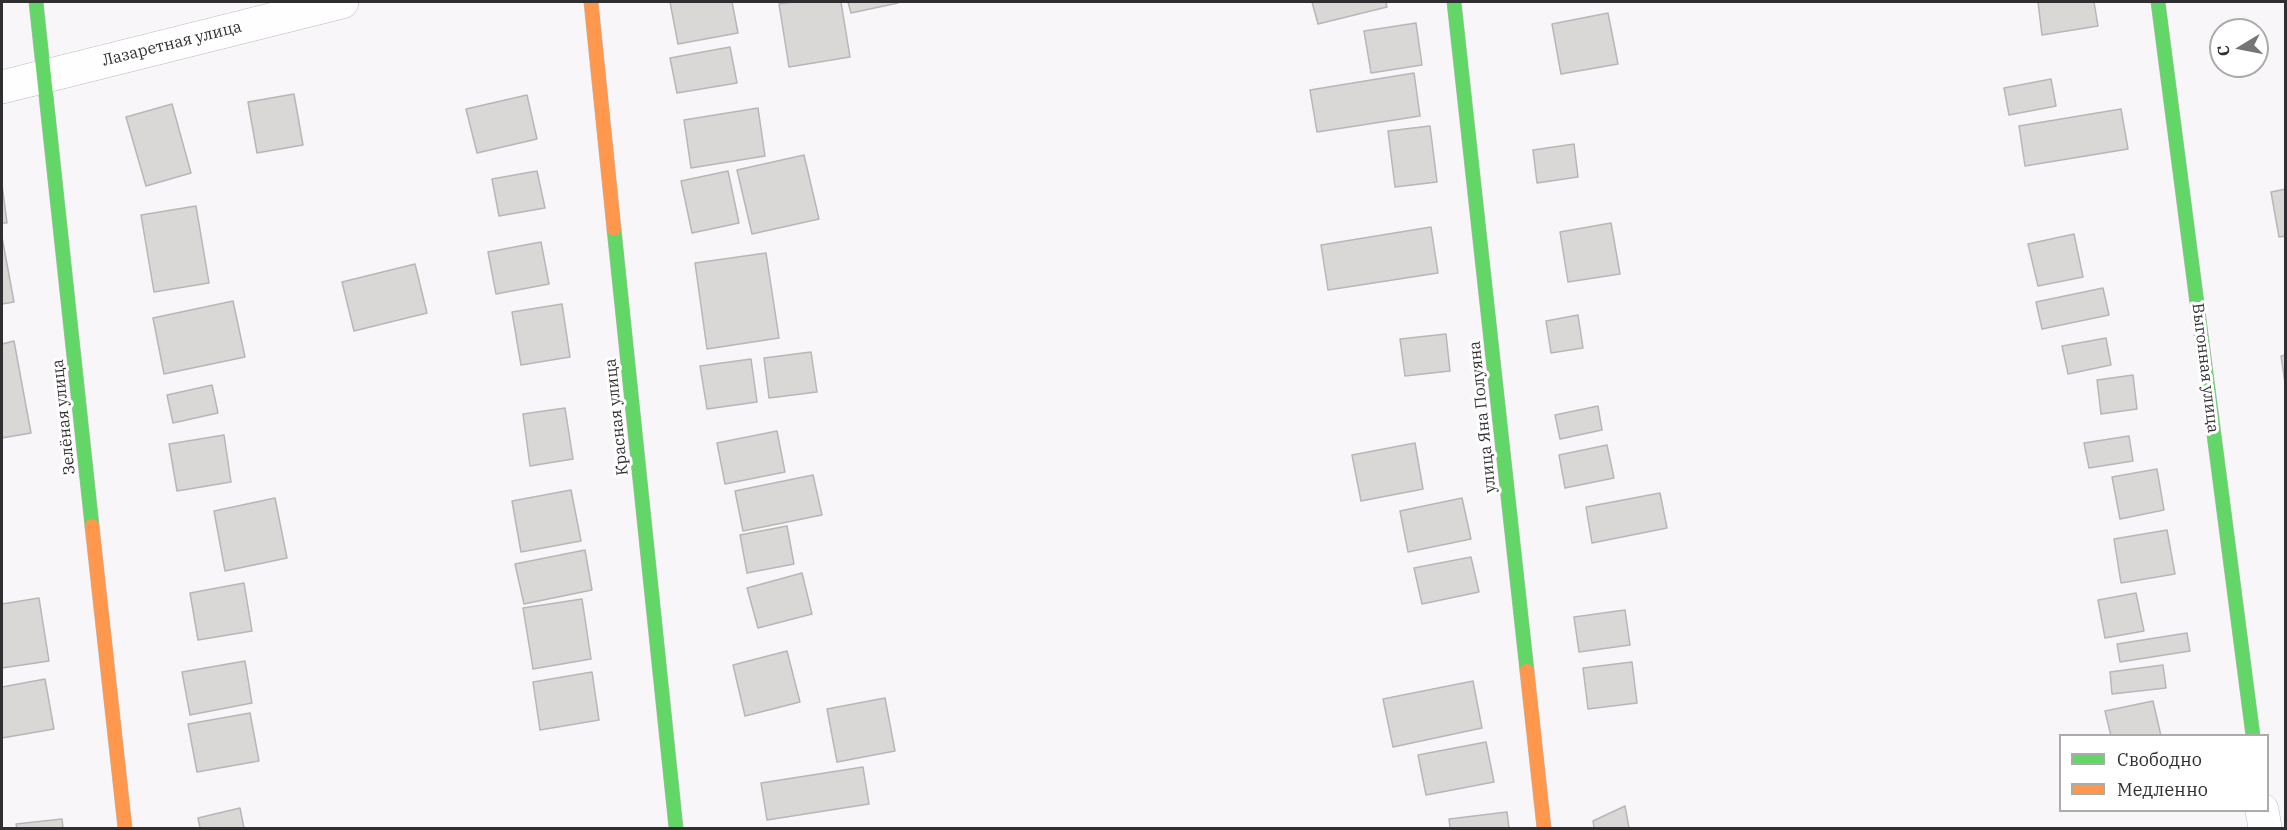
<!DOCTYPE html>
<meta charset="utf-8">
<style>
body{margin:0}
#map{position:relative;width:2287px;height:830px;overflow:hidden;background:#f9f6f9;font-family:"IBM Plex Serif",serif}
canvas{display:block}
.frame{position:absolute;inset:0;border:3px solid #2f2e30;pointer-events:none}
.legend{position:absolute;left:2059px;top:734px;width:210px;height:78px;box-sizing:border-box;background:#fff;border:2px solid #acabac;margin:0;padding:8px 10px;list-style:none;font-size:18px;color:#2f2e30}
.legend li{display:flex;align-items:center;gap:12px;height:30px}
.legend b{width:30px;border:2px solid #acabac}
.north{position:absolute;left:2209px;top:18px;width:60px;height:60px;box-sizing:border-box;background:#fff;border:2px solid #acabac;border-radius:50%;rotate:260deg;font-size:16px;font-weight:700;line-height:24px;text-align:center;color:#2f2e30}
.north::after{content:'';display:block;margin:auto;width:21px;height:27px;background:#767476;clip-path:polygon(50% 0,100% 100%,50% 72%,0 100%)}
</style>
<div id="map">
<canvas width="2287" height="830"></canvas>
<div class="frame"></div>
<ul class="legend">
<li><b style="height:8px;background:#63d668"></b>Свободно</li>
<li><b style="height:8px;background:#ff974d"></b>Медленно</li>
</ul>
<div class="north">С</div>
</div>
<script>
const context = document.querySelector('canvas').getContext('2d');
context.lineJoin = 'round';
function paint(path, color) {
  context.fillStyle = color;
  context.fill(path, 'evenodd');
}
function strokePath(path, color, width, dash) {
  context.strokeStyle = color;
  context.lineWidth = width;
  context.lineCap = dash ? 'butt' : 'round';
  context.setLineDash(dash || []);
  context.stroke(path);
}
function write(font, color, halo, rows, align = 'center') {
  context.font = font + ' "IBM Plex Serif",serif';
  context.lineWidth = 6;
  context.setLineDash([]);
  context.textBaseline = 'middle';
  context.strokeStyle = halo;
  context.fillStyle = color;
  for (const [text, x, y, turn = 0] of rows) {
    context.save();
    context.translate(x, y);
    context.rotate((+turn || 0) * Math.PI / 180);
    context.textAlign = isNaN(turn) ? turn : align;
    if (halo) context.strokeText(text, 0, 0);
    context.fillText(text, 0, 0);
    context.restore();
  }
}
const building = new Path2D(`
 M670 2H732L738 33 678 44Z
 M792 2H841L850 57 789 67 779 4Z
 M848 2H898V3L851 13Z
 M1312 2H1386L1387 7 1318 24Z
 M2038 2H2094L2098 26 2042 35Z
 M1608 13 1618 64 1561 74 1552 24Z
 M1416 23 1422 65 1371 73 1364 31Z
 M730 47 737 83 677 93 670 58Z
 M1414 73 1420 116 1317 132 1310 90Z
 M2051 79 2056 106 2009 115 2004 88Z
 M294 94 303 145 257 153 248 102Z
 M527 95 537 139 477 153 466 109Z
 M172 104 191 173 146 186 126 117Z
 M758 108 765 156 691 168 684 120Z
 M2121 109 2128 149 2025 166 2019 126Z
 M1430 126 1437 182 1395 187 1388 131Z
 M1574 144 1578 177 1537 183 1533 150Z
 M804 155 819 219 752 234 737 170Z
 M537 171 545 208 499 216 492 179Z
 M728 171 739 223 692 233 681 181Z
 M2 184 7 223H2Z
 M2286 189V236L2279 237 2271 192Z
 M196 206 209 283 154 292 141 215Z
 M1611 223 1620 274 1568 282 1560 232Z
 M1431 227 1438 273 1328 290 1321 245Z
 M2074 234 2083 277 2038 286 2028 244Z
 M2 237 14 302 2 304Z
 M541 242 549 284 496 294 488 252Z
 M766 253 779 338 707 349 695 263Z
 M415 264 427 313 354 331 342 282Z
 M2103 288 2109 315 2042 329 2036 302Z
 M233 301 245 357 164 374 153 318Z
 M562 304 570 357 521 365 512 312Z
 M1578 315 1583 348 1551 353 1546 321Z
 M1446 334 1450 371 1405 376 1400 339Z
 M2106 338 2111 365 2068 374 2062 346Z
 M14 341 31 433 2 438V344Z
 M811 352 817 392 769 398 764 358Z
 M2286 355V390L2281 356Z
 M751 359 757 402 707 409 700 366Z
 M2133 375 2137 409 2101 414 2097 380Z
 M212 385 218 413 173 423 167 395Z
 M1598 406 1602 430 1560 439 1555 415Z
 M565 408 573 459 530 466 523 414Z
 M777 431 785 472 725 484 717 443Z
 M224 435 231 482 177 491 169 444Z
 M2129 436 2133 461 2089 468 2084 443Z
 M1415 443 1423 489 1361 501 1352 455Z
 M1607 445 1614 478 1565 488 1559 455Z
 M2157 469 2164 510 2120 519 2112 477Z
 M813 475 822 515 743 531 735 491Z
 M571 490 581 541 521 552 512 501Z
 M1660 493 1667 528 1592 543 1586 507Z
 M275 498 287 558 225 571 214 511Z
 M1462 498 1471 539 1408 552 1400 511Z
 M787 526 794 564 747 573 740 535Z
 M2167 530 2175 574 2121 583 2114 539Z
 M585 550 592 590 524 604 515 564Z
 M1471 557 1479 592 1422 604 1414 568Z
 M802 573 812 614 758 628 747 588Z
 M244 583 252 631 198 640 190 593Z
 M2136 593 2144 631 2105 638 2098 600Z
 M39 598 49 661 2 668V604Z
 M582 599 591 659 533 669 523 608Z
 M1625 610 1630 645 1579 652 1574 617Z
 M2187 633 2190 651 2120 662 2117 644Z
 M787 651 800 702 745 716 733 665Z
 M245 661 252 703 190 715 182 672Z
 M1632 662 1637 703 1588 709 1583 668Z
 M2163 665 2166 688 2112 694 2110 672Z
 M592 672 599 720 540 730 533 682Z
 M45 679 54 729 2 738V687Z
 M1473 681 1482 728 1393 747 1383 699Z
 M885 698 895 751 837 762 827 709Z
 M2153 701 2161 736H2111L2105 711Z
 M250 713 259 761 197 772 188 724Z
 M1486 742 1494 782 1426 795 1418 755Z
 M863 767 869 804 767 820 761 783Z
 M1625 806 1629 828H1594L1593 821Z
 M240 808 244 828H200L198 818Z
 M1507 812 1509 828H1450L1449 819Z
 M62 819 63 828H17L16 824Z`);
const street = new Path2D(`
 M2 87 342 2
 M2262 810 2265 828`);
const fast = new Path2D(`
 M36 2 92 526
 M1454 2 1527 671
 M2158 2 2253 736
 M614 229 676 828`);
const slow = new Path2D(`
 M591 2 614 229
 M92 526 125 828
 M1527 671 1544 828`);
const streetNames = [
 ["Лазаретная улица",172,44,-14],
 ["Выгонная улица",2205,368,83],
 ["Зелёная улица",64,417,-96],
 ["Красная улица",617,417,-96],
 ["улица Яна Полуяна",1483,417,-96]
];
paint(building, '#dad7d7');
strokePath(building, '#b8b6b6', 1.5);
strokePath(street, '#bcbbbc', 34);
strokePath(fast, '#bcbbbc', 15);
strokePath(slow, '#bcbbbc', 15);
strokePath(street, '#fefefe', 33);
strokePath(fast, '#63d668', 14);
strokePath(slow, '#ff974d', 14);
write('16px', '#2f2e30', '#fff', streetNames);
</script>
